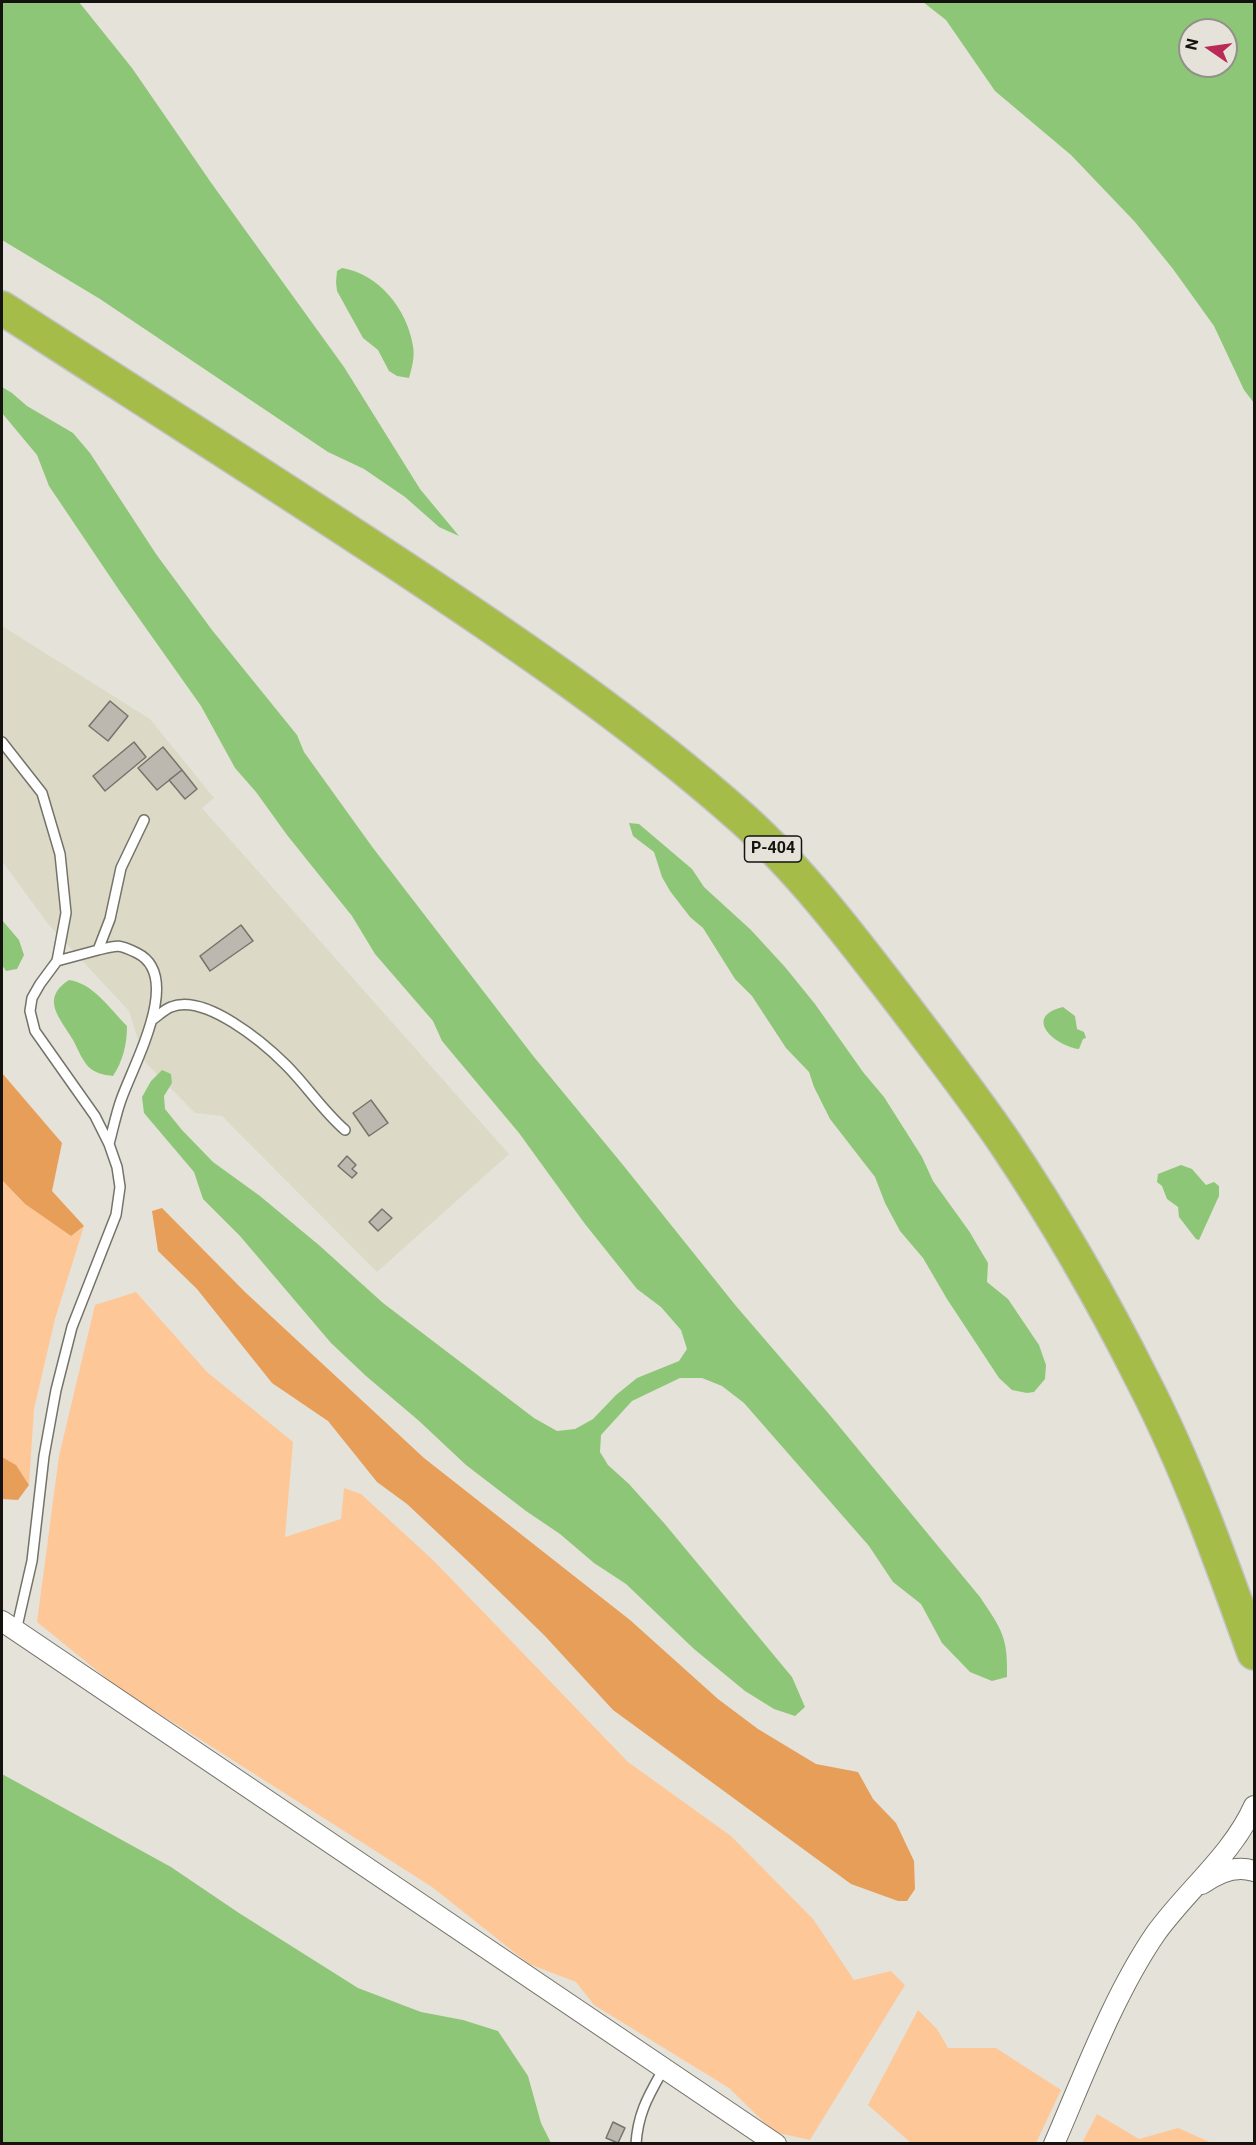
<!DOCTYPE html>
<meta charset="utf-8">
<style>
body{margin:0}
#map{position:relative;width:1256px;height:2145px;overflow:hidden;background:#e5e3d9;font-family:Roboto,sans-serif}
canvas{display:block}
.frame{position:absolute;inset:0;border:3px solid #141310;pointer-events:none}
.north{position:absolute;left:1178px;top:18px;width:60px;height:60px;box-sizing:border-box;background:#e5e3d9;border:2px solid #919089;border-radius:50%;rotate:283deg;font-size:16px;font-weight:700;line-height:24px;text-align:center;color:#141310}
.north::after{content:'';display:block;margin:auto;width:21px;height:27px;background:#b92a57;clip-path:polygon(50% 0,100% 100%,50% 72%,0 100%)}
</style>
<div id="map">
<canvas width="1256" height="2145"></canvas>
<div class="frame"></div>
<div class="north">N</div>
</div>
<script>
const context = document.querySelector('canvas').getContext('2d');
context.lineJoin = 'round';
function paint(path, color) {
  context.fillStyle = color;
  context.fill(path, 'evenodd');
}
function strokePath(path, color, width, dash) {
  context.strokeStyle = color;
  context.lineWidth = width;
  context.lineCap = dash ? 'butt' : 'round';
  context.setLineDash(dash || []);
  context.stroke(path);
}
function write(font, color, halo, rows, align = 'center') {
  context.font = font + ' Roboto,sans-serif';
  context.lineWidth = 4.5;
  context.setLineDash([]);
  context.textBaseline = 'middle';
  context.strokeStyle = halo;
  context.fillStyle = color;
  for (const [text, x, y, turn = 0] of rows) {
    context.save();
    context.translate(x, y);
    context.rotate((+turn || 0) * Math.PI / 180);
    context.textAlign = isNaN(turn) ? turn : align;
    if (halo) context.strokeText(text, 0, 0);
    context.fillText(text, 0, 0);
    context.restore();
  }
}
const built = new Path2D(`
 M2 626 150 719 214 798 202 808 509 1154 377 1272 222 1116 195 1113 145 1062 129 1011 48 924 2 861Z`);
const green = new Path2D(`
 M2 1180 25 1204 71 1236 84 1226 55 1319 34 1409 29 1485 16 1465 2 1457Z
 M136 1292 207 1372 293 1442 285 1537 341 1519 344 1488 361 1494 434 1561 628 1762 731 1836 813 1919 854 1980 891 1971 905 1985 810 2140 774 2132 729 2088 594 2005 576 1982 529 1964 432 1887 176 1724 122 1691 37 1622 59 1456 95 1305Z
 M918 2010 937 2029 948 2048H996L1061 2090 1036 2143H911L868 2105Z
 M1097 2114 1139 2139 1178 2128 1212 2143H1082Z`);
const forest = new Path2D(`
 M2 1073 62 1143 52 1191 84 1226 71 1236 25 1204 2 1180Z
 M162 1208 245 1292 424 1458 630 1620 718 1699 758 1729 816 1764 858 1772 873 1799 896 1823 914 1861 915 1889 907 1901H898L851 1884 613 1710 544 1635 473 1566 407 1504 377 1482 328 1421 272 1383 197 1289 158 1251 152 1211Z
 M2 1457 16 1465 29 1485 18 1500 2 1499Z`);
const water = new Path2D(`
 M2 2H79L132 68 212 184 344 367 420 489 459 536 439 527 405 497 364 469 328 452 100 299 2 240Z
 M923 2H1254V403L1244 390 1214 326 1173 269 1135 222 1071 155 995 91 946 20ZM1190 30H1226V66H1190Z
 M342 268C379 274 407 309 413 346 415 357 412 367 409 378L397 376 389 371 378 350 363 338 337 291 336 282 337 271Z
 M2 387 12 393 27 406 73 433 90 453 156 554 212 630 297 735 304 752 373 848 534 1057 623 1165 736 1306 829 1414 980 1597C1002 1630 1008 1637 1007 1677L992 1681 970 1672 942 1643 921 1604 893 1582 869 1546 744 1403 722 1386 702 1378H680L632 1401 601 1435 600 1452 608 1465 629 1484 664 1523 792 1677 805 1707 795 1716 774 1709 745 1691 694 1649 626 1584 594 1563 560 1534 526 1511 466 1465 418 1420 366 1376 331 1343 240 1236 203 1199 194 1172 144 1113 142 1097 151 1081 162 1070 171 1074 172 1083 164 1096 165 1109 182 1130 213 1162 260 1196 320 1246 383 1303 534 1418 557 1431 575 1429 593 1419 616 1395 637 1378 679 1361 687 1349 681 1330 661 1307 637 1289 585 1224 519 1133 442 1041 433 1021 375 954 352 916 287 835 256 792 235 768 201 706 121 593 49 486 37 455 2 413Z
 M629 823 639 824 692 869 704 887 751 930 785 967 815 1004 863 1072 884 1097 922 1157 933 1181 969 1231 988 1263 987 1282 1008 1299 1039 1345 1046 1365 1045 1379 1034 1392 1027 1393 1012 1390 999 1378 947 1299 923 1258 900 1231 885 1203 875 1177 830 1119 814 1087 809 1072 786 1048 752 996 735 979 703 928 690 917 670 891 662 877 654 852 633 836Z
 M2 920 19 940 24 955 17 969 6 971 2 965Z
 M69 980C93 983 110 1009 127 1026 127 1044 123 1061 113 1076 105 1075 98 1074 91 1069 83 1063 78 1049 73 1040 61 1019 39 999 69 980Z
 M1063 1007 1075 1016 1077 1029 1084 1032 1086 1038 1083 1039 1079 1049C1055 1046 1022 1017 1063 1007Z
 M1181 1165 1192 1169 1206 1185 1214 1182 1219 1186V1196L1199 1240 1196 1239 1179 1217 1178 1207 1167 1199 1162 1186 1157 1182 1158 1174Z
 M2 1774 171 1867 239 1913 358 1988 421 2012 463 2020 498 2031 528 2076 541 2123 551 2143H2Z`);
const building = new Path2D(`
 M110 701 128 716 108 741 89 726Z
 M134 742 146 757 105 791 93 776Z
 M163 747 182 770 157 790 138 768Z
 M182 770 197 789 185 799 169 780Z
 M241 925 253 941 210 971 200 956Z
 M371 1100 388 1123 369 1136 353 1113Z
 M347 1156 356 1165 352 1169 357 1173 352 1178 338 1166Z
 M382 1209 392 1218 378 1231 369 1222Z
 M613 2122 625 2128 618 2143 606 2138Z`);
const lane = new Path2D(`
 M2 742 42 793 60 854 66 913 57 961
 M98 950C118 945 118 944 137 953 184 976 133 1065 121 1100 116 1114 113 1129 109 1144
 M152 1020C158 1016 165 1009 171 1007 205 993 264 1043 286 1065 307 1086 323 1111 345 1130
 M16 1631 32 1561 44 1456 56 1390 72 1327 116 1215 120 1187 117 1167 109 1144 95 1116 35 1031 30 1011 32 998 40 984 57 961 98 950 110 919 121 868 144 820
 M636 2144C638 2112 649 2095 664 2068`);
const street = new Path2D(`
 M2 1621 776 2144
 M1202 1884C1217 1873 1236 1865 1254 1871
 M1054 2144C1084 2075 1114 1994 1156 1933 1187 1890 1232 1855 1254 1806`);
const highway = new Path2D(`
 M2 308C132 392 263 475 392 560 513 640 634 722 743 819 804 874 854 941 904 1006 938 1051 973 1096 1005 1143 1056 1219 1102 1299 1143 1381 1188 1468 1221 1561 1254 1653`);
const shields = [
 [773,849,57]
];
const shieldNames = [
 ["Р-404",773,849]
];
paint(built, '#dcd9c7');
paint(green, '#fec797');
paint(forest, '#e69e59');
paint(water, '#8ec678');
paint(building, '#bdb8af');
strokePath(building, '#77736a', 1.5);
strokePath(lane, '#747369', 12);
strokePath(street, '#747369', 22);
strokePath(highway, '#c2c2c1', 36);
strokePath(lane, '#fff', 9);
strokePath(street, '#fff', 20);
strokePath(highway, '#a6bc48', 33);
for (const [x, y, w] of shields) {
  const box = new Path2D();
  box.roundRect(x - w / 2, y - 13, w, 26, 4.5);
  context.fillStyle = '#e5e3d9';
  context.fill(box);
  strokePath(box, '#141310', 1.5);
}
write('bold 16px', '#141310', null, shieldNames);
</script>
